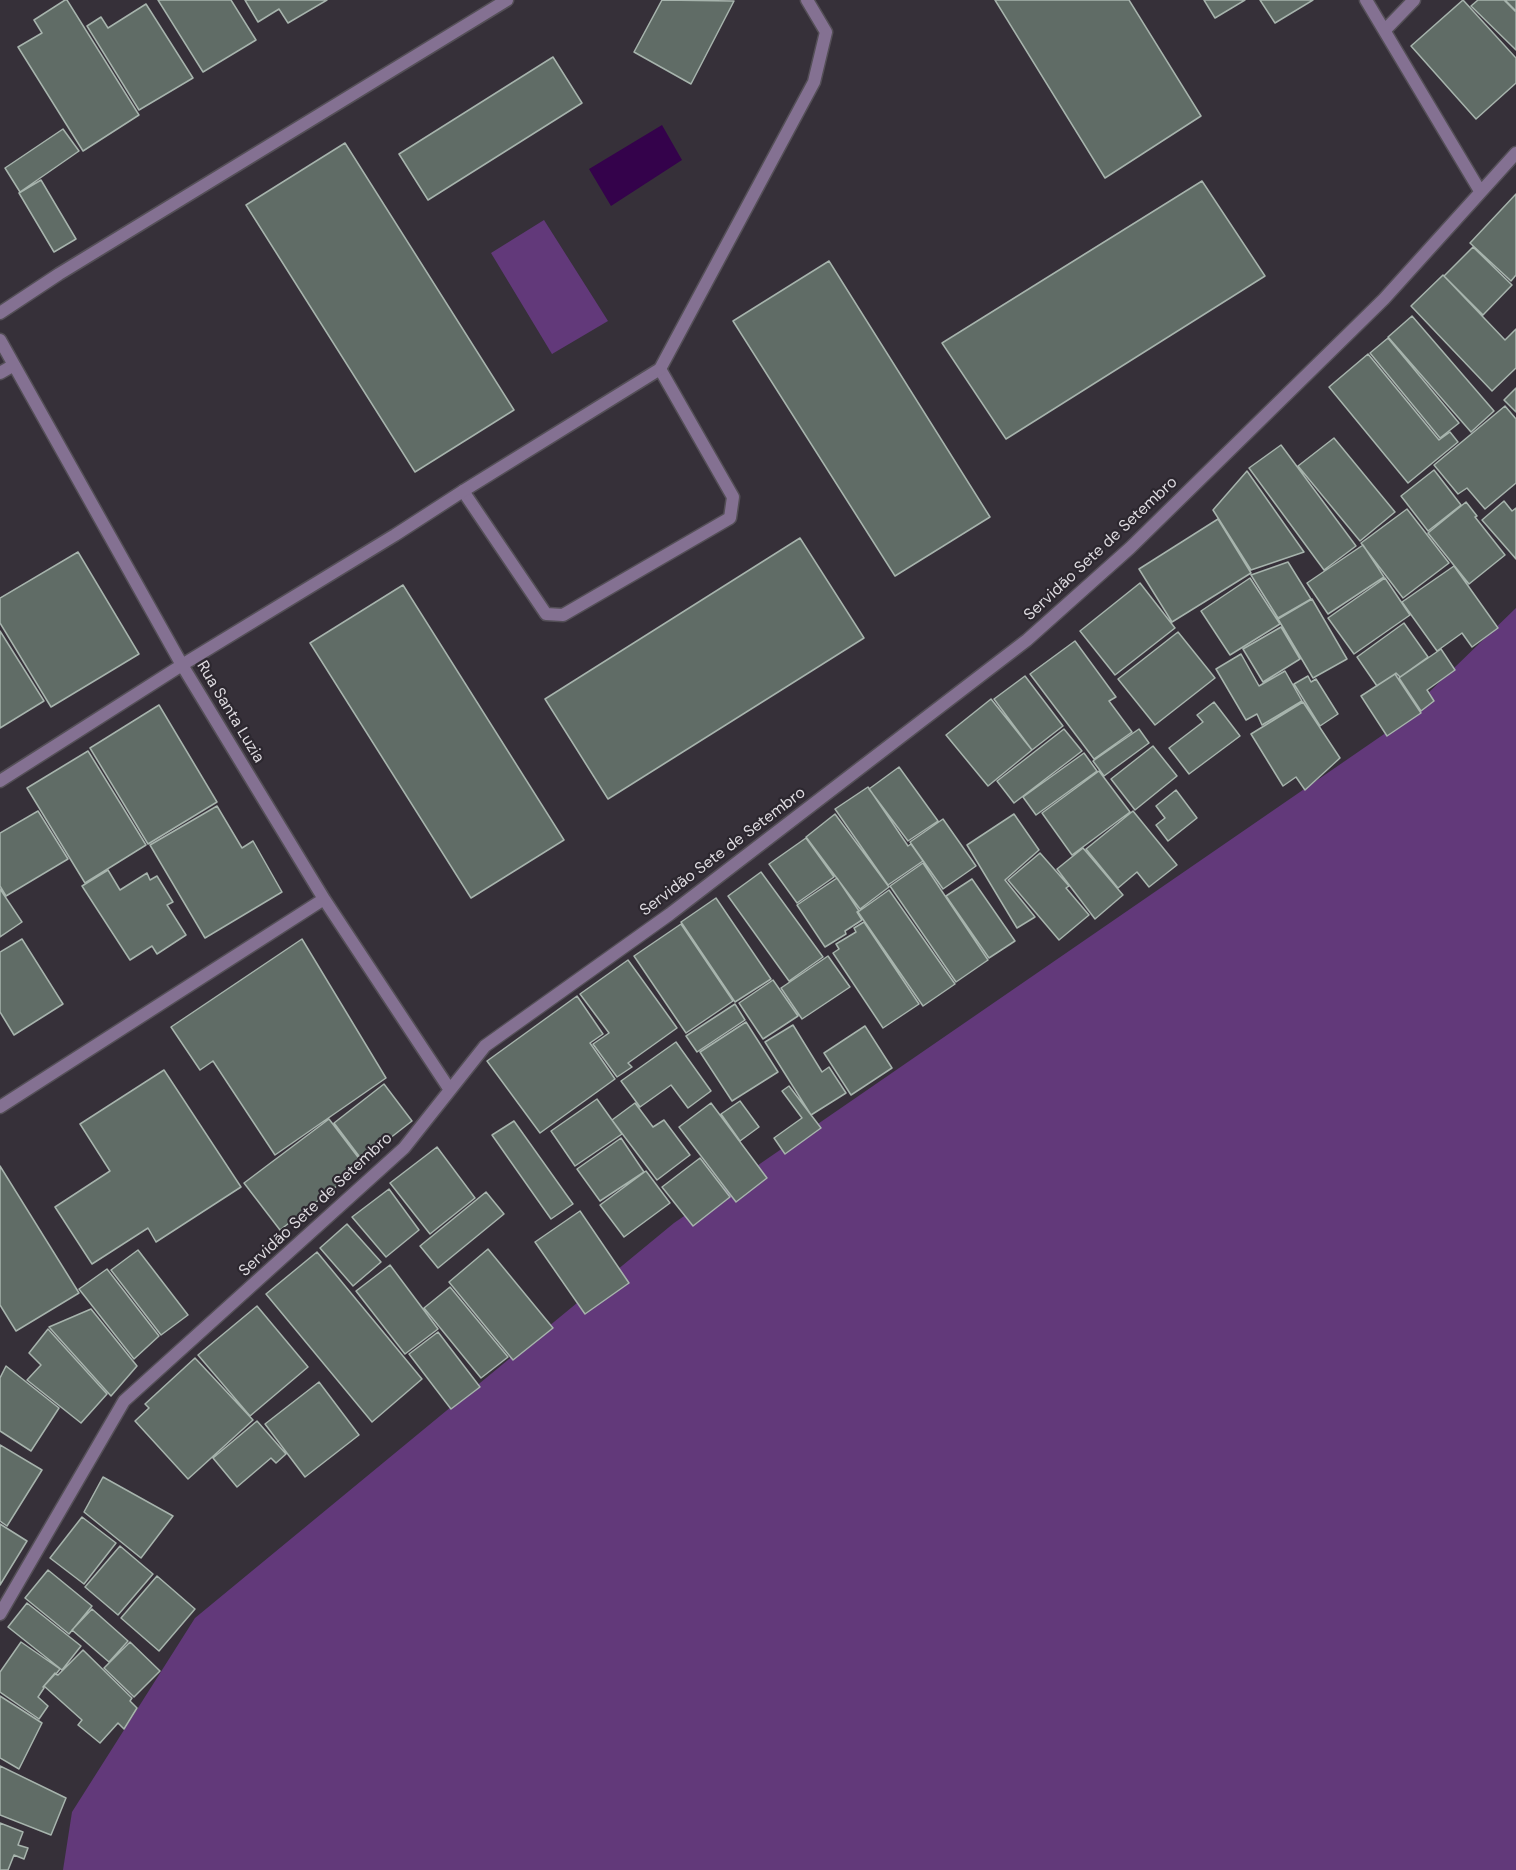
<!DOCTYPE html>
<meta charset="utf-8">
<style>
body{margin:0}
canvas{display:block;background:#363039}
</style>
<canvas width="1516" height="1870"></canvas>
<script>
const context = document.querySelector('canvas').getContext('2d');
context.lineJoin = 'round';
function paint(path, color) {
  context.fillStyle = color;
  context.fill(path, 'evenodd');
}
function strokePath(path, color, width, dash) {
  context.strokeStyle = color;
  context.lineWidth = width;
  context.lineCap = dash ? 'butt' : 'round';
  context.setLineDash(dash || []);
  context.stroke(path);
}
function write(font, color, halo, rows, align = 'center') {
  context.font = font + ' "DM Sans",sans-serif';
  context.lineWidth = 4.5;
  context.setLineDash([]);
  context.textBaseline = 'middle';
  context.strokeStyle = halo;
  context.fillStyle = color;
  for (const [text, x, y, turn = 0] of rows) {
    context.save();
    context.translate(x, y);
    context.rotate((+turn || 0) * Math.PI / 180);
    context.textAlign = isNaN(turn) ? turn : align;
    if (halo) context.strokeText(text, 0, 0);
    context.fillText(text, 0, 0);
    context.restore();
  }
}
const green = new Path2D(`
 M544 220 608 321 552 354 491 253Z
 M1516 608V1870H63L72 1812 195 1618 674 1223 1390 730Z`);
const water = new Path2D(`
 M662 125 682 160 611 206 589 169Z`);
const building = new Path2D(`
 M65 0H67L139 115 83 151 18 47 42 33 34 20Z
 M158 0H231L256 40 203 72Z
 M245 0H327L288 23 279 9 258 22Z
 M662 0 734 1 691 84 634 52Z
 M995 0H1129L1201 116 1105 178Z
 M1204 0H1245L1215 18Z
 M1260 0H1313L1275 23Z
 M1463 0 1516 58V83L1476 119 1411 46Z
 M1478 0H1504L1516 12V50L1471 6Z
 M1505 0H1516V11Z
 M146 4 193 78 139 110 87 26 101 17 108 28Z
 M553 57 582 103 428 200 399 154Z
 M63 129 79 151 20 192 5 168Z
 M345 143 514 410 415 472 246 205Z
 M41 180 76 239 54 252 19 193Z
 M1202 181 1265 276 1006 439 942 343Z
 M1516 194V275L1511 281 1470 243Z
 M1473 247 1512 285 1483 315 1444 276Z
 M829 261 990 517 895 576 733 321Z
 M1443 275 1505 340 1516 329V368L1492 391 1411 306Z
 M1412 316 1494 411 1471 432 1388 337Z
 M1388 338 1459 423 1440 438 1370 353Z
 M1368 354 1439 440 1450 432 1458 442 1408 483 1329 387Z
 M1516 388V412L1504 400Z
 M1505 406 1516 419V483L1485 509 1467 488 1458 494 1434 465Z
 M1334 438 1395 512 1360 541 1298 466Z
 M1281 445 1356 546 1324 570 1249 468Z
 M1434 470 1461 505 1428 531 1401 496Z
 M1247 471 1304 552 1251 570 1213 510Z
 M1504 501 1512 511 1516 508V559L1482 520Z
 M1466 502 1477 516 1475 517 1505 555 1469 584 1428 533Z
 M1407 509 1449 563 1403 598 1361 543Z
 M1218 519 1251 573 1172 622 1139 569Z
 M800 538 864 638 608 799 545 699Z
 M1363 545 1384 577 1328 614 1307 583Z
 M78 552 139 654 51 707 0 623V598Z
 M1288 562 1311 599 1278 618 1251 575Z
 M1454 566 1498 628 1472 647 1462 633 1437 651 1402 602Z
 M1250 578 1280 624 1230 655 1201 611Z
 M1385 578 1410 615 1354 654 1328 618Z
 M1140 583 1175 628 1115 675 1080 631Z
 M403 585 564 840 471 898 310 643Z
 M1312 599 1347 659 1313 678 1278 619Z
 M1404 623 1428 657 1400 677 1396 673 1377 686 1357 657Z
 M1281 627 1300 659 1263 682 1243 649Z
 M0 631 44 701 0 728Z
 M1178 632 1215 678 1155 725 1118 679Z
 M1075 641 1116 697 1109 701 1132 732 1094 759 1030 674Z
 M1441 649 1455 670 1427 690 1434 701 1421 711 1399 678Z
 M1241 654 1259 686 1285 671 1302 701 1262 725 1257 714 1246 720 1216 669Z
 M1395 674 1421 713 1387 736 1361 696Z
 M1025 676 1063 726 1032 750 994 699Z
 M1308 676 1311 682 1316 679 1338 714 1320 726 1294 684Z
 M991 699 1032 750 988 786 946 735Z
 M1214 702 1240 736 1189 774 1169 748 1203 722 1197 715Z
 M1303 702 1340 758 1305 790 1296 777 1283 786 1251 734Z
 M159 705 217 802 148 844 90 748Z
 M1064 729 1082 751 1014 803 997 781Z
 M1139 729 1149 743 1104 776 1093 761Z
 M1153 746 1177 776 1135 810 1111 779Z
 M88 751 146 845 85 883 27 788Z
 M1084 753 1097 771 1036 815 1023 797Z
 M899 767 938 821 908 841 869 789Z
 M1099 771 1130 812 1072 855 1042 813Z
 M868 787 908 846 911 844 923 861 888 885 835 809Z
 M1176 790 1197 818 1168 841 1156 825 1165 818 1156 806Z
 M217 806 242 848 253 841 282 892 205 938 150 845Z
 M38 811 68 859 6 896 0 886V833Z
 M1133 811 1177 865 1149 887 1137 872 1118 888 1086 849Z
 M835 814 889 887 860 909 806 837Z
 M1014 814 1039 850 1005 880 1035 917 1017 928 967 845Z
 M943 819 976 866 943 889 910 842Z
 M806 838 834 877 797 903 769 864Z
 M1083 848 1123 895 1095 919 1057 869Z
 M1040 853 1069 886 1066 888 1089 915 1059 940 1008 880Z
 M923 863 988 960 956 982 890 886Z
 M108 870 120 890 147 873 150 880 157 876 173 902 167 905 186 935 157 954 152 946 130 960 82 886Z
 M761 872 823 957 789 981 728 896Z
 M837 878 859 911 857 912 862 920 845 931 846 934 825 947 797 905Z
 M972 879 1015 941 989 958 946 896Z
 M0 889 22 922 0 937Z
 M889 890 955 984 923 1006 858 912Z
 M716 898 771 979 735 1002 681 922Z
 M864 922 919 1004 883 1028 833 953 839 949 836 944 856 932 854 928Z
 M681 924 733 1001 686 1033 634 956Z
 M22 939 63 1004 14 1035 0 1012V952Z
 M302 939 386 1078 275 1155 213 1061 200 1070 171 1027Z
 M828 956 850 987 802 1019 781 988Z
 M628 960 677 1028 628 1063 632 1067 617 1077 593 1044 609 1033 580 994Z
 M773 980 798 1016 763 1039 739 1003Z
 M577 996 603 1034 590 1043 615 1079 540 1133 487 1061Z
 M735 1004 745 1020 697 1052 686 1036Z
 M746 1022 778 1072 732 1101 700 1052Z
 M793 1025 822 1072 829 1067 846 1093 811 1115 765 1042Z
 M865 1026 892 1068 851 1095 824 1053Z
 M676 1042 711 1091 688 1108 671 1085 640 1107 621 1081Z
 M164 1070 241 1187 156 1242 148 1228 92 1264 55 1207 110 1171 80 1124Z
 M384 1084 412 1121 362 1160 334 1123Z
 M789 1086 821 1128 785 1154 774 1138 802 1118 782 1091Z
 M597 1099 622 1134 575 1166 551 1131Z
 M740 1101 759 1127 740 1141 721 1114Z
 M635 1103 653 1127 664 1120 690 1155 657 1180 612 1120Z
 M711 1103 767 1178 736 1202 679 1127Z
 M329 1119 364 1165 280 1230 244 1183Z
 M514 1121 573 1204 551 1219 492 1135Z
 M621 1138 644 1172 600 1201 577 1169Z
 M437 1147 475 1198 430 1234 390 1183Z
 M700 1158 730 1197 693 1226 662 1187Z
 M0 1166 79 1293 16 1331 0 1305Z
 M646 1171 670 1203 624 1237 600 1205Z
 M389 1189 419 1230 386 1257 352 1217Z
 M486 1192 504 1214 438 1268 420 1246Z
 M580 1211 629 1283 585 1314 535 1242Z
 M347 1224 381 1262 353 1286 320 1248Z
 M488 1249 553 1328 513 1360 449 1282Z
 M138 1250 188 1315 161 1335 111 1270Z
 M317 1252 422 1379 372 1422 266 1294Z
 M390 1265 438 1329 405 1354 356 1291Z
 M107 1269 159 1336 134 1359 79 1289Z
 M450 1287 508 1357 481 1378 424 1308Z
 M257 1306 308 1367 250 1416 198 1355Z
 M91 1309 137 1366 111 1396 49 1327Z
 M48 1329 107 1394 81 1423 27 1380 41 1365 29 1353Z
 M438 1332 480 1387 451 1409 409 1354Z
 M195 1358 253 1420 188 1479 135 1421 149 1408 145 1404Z
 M6 1366 59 1408 31 1451 0 1431V1378Z
 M319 1382 359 1435 305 1477 265 1424Z
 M257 1421 286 1454 276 1463 271 1458 237 1487 213 1458Z
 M0 1445 42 1470 7 1526 0 1521Z
 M103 1477 173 1516 141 1558 84 1512Z
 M82 1517 116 1543 84 1584 50 1558Z
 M0 1524 27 1541 0 1585Z
 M120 1546 153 1574 118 1615 85 1587Z
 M48 1570 92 1606 69 1634 25 1598Z
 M157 1576 195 1609 159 1651 121 1618Z
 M27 1603 81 1646 62 1670 8 1627Z
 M92 1609 128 1641 109 1662 72 1630Z
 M21 1642 60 1669 56 1674 55 1673 43 1687 44 1688 38 1697 48 1706 39 1719 0 1692V1672Z
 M130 1642 160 1671 134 1697 104 1668Z
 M83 1650 132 1698 130 1701 137 1708 124 1729 118 1723 100 1743 78 1725 82 1720 44 1686 55 1674 58 1675Z
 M0 1696 42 1723 19 1769 0 1758Z
 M0 1766 66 1798 51 1835 0 1815Z
 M0 1823 23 1832 18 1845 28 1848 24 1859 14 1855 8 1870H0Z`);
const service = new Path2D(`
 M463 491 546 614 563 615 730 518 733 497 660 369`);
const minor = new Path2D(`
 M1366 0 1480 191
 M1385 30 1414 0
 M0 313 59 274 507 0
 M0 340 182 665 324 899 450 1090
 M0 373 14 365
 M0 781 182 665 395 535 463 491 660 369 814 82 826 32 807 0
 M0 1107 324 899
 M0 1614 124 1401 404 1148 485 1046 670 914 1027 640 1130 548 1384 299 1516 153`);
const streetNames = [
 ["Servidão Sete de Setembro",1101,549,-43],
 ["Rua Santa Luzia",230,712,59],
 ["Servidão Sete de Setembro",723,852,-37],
 ["Servidão Sete de Setembro",316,1205,-43]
];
paint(green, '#62397a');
paint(water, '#34024b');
paint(building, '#606c66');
strokePath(building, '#a7b4ad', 1.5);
strokePath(service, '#544f57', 15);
strokePath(minor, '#544f57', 15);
strokePath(service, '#847192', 12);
strokePath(minor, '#847192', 12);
write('16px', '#dedbe0', '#2c272f', streetNames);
</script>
